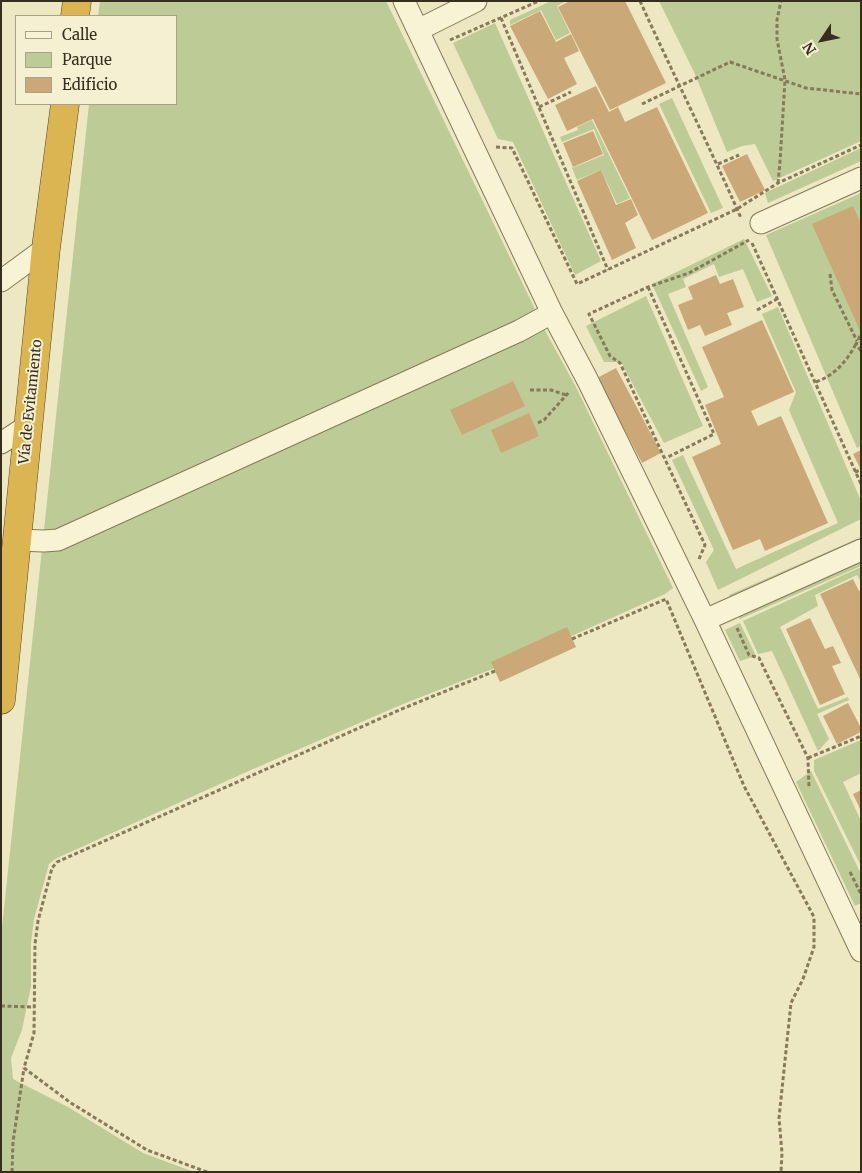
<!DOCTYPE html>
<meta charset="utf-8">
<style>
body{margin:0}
#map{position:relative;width:862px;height:1173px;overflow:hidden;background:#ede7c2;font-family:Merriweather,serif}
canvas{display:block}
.frame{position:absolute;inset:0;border:2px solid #372e1e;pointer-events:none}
.legend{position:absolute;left:15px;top:15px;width:162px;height:90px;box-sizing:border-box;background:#f5f0d2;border:1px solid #a9a28a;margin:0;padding:6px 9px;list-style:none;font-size:15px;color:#372e1e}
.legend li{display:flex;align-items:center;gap:10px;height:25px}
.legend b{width:25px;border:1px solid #a9a28a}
.north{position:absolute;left:797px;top:15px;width:50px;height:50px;-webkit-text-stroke:4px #f5f0d2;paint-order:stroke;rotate:236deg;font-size:14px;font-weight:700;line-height:20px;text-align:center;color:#372e1e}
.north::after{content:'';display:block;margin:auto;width:18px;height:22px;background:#372e1e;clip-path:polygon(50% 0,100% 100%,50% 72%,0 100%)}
</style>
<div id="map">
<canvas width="862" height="1173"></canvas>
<div class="frame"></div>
<ul class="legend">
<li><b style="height:6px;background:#f8f3d5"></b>Calle</li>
<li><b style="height:14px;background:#bdcb96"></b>Parque</li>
<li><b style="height:14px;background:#cba878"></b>Edificio</li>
</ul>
<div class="north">N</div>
</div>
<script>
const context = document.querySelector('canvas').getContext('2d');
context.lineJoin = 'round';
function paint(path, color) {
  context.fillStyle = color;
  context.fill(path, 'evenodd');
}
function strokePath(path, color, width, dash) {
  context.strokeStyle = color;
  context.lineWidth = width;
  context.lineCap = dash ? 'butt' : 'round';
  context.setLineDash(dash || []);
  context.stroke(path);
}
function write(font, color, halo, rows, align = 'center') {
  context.font = font + ' Merriweather,serif';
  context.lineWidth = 4;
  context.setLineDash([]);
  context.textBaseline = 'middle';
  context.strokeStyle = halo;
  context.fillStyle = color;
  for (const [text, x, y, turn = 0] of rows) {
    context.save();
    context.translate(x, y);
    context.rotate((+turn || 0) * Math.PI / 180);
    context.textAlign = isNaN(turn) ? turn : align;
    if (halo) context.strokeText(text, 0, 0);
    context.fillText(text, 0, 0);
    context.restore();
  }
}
const green = new Path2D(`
 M100 1H386L548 336 576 387 673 588 665 594 536 652 403 704 244 773 55 859 49 864 34 919 31 943V986L22 1030 11 1058 13 1079 68 1107 143 1153 194 1172H1V937L89 104H176V16H98Z
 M551 1H566L557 6 570 33 556 40 541 10 510 25V20Z
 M659 1H861V141L773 181 755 144 742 146 727 152 694 72Z
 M495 23 601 261 575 275 513 142 498 139 453 43Z
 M672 98 723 208 711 213 659 104Z
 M592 120 630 198 617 204 601 170 577 180 572 168 604 155 594 129 562 142 560 137 578 130 577 127Z
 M861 148V161L768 203 765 193Z
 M861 193V446L857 448 766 235Z
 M744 239 772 296 757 302 743 269 719 277 714 264 683 279 686 287 668 294 708 387 701 391 652 284Z
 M646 296 703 426 664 443 621 362H604L586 326Z
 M778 307 861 501V519L718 590 706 562 714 550 672 460 683 455 736 569 838 523 789 410 796 392 762 314Z
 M861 537V544L732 601 729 595Z
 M861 558V566L740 619 737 613Z
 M861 567V582L857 575 815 595 818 606 780 627 818 709 848 697 849 700 817 714 829 739 818 751 772 651 758 654 743 621Z
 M740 623 756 656 740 661 725 630Z
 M861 740V773L843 782 861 821V866L814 771V760Z
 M811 771 861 874V903L855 906 796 782Z`);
const building = new Path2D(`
 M570 1H625L666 83 610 110 558 7Z
 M540 11 556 42 571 34 579 51 564 58 577 84 548 99 510 26Z
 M596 86 609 112 618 107 625 122 657 107 708 213 652 240 593 119 567 131 555 105Z
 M593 131 603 154 573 167 563 143Z
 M747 154 765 190 740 202 722 166Z
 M601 170 616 205 631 199 638 215 625 223 636 248 612 260 577 181Z
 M853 206 861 224V333L812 224Z
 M716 275 720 284 733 279 744 307 727 313 732 325 705 336 700 325 688 330 678 305 693 299 688 287Z
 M762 320 794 392 751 411 758 426 781 416 828 523 765 551 760 539 733 550 692 457 721 444 705 405 724 397 702 347Z
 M616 368 661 453 642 463 597 378Z
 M513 381 525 406 462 435 450 410Z
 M529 413 539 436 501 453 491 430Z
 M861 450V470L853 454Z
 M853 579 859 591 861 590V681L820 594Z
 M810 618 825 649 833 646 841 663 832 666 845 694 820 705 786 629Z
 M567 627 576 647 500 682 491 662Z
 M848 703 861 728V732L837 744 823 716Z
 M861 790V811L853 794Z`);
const path = new Path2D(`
 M640 1C673 74 709 145 741 218
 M501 18 608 270
 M450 40 539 1
 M642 104 730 62 806 88 861 94
 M539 107 571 92
 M496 147 512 148 577 284 737 209 778 183 861 145
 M718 164 739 155
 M778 183 780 162 785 80 777 39V20L781 1
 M752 243 861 484
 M830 274 832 290 857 341
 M648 287 714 434 666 458
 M757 310 777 299
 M860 336 856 344 861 351
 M816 382C835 375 846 362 856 344
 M530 390H551L566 395
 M538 423 544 420 570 391
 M855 472 860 470
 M699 559 705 545 620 363 610 356 589 314 648 287 689 273 749 240
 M737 628 749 655 759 658 808 758 809 788
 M572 639 666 599 744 786 814 917V947L803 979 791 1003 779 1118 782 1153 781 1172
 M808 758 861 736
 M850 872 861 894
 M1 1006 34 1007
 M12 1172 13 1142 24 1068
 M207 1172 147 1150 71 1103 24 1068 34 1033 35 944 38 921 52 868 57 862 404 708 495 671`);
const minor = new Path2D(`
 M404 1 552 313 587 379 705 620 861 951
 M418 30 476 1
 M761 223 861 178
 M1 281 46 248
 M1 443 29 425
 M17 540 44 541 58 540 519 331 552 313
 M705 620 861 550`);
const highway = new Path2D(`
 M75 16 77 1
 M1 700 46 248 65 104`);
const streetNames = [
 ["Vía de Evitamiento",31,402,-84]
];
paint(green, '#bdcb96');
paint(building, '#cba878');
strokePath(minor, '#877959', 23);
strokePath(highway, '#55462e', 29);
strokePath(path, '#877959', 3, [4, 2.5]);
strokePath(minor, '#f8f3d5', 21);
strokePath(highway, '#dcb553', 28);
write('14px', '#372e1e', '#f5f0d2', streetNames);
</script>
